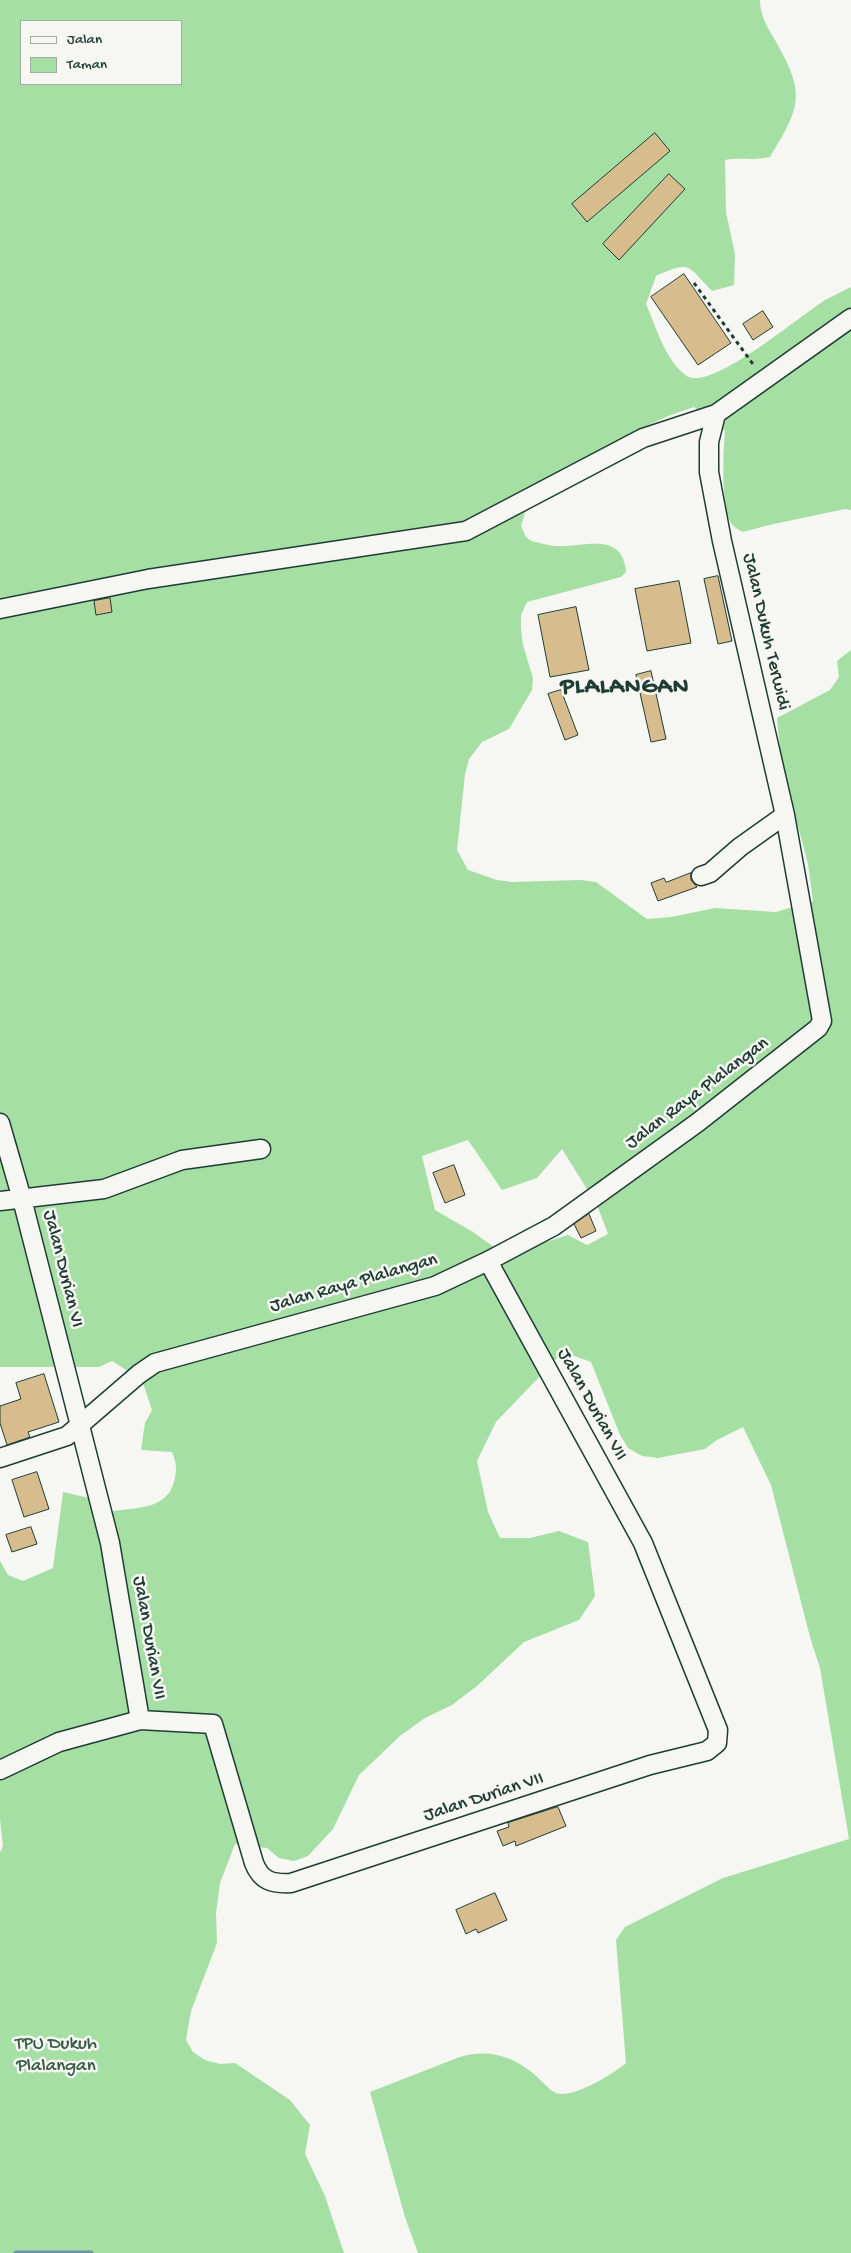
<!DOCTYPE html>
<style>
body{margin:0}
#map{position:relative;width:851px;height:2253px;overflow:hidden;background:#f6f6f2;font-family:"Gochi Hand",sans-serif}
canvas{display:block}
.legend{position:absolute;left:20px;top:20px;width:162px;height:65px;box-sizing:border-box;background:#f6f6f2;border:1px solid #a0aca6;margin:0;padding:6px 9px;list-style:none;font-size:15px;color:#1f3d34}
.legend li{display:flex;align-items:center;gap:10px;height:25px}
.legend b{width:25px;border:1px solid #a0aca6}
</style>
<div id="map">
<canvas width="851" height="2253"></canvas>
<ul class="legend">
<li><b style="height:6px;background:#f6f6f2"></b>Jalan</li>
<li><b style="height:14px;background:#a5dfa4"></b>Taman</li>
</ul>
</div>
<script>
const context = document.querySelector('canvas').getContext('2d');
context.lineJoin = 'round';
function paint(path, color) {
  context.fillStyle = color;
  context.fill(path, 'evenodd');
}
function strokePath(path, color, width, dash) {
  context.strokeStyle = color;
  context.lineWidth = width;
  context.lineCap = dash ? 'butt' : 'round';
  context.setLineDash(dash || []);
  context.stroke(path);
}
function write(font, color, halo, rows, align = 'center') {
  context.font = font + ' "Gochi Hand",sans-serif';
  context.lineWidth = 5;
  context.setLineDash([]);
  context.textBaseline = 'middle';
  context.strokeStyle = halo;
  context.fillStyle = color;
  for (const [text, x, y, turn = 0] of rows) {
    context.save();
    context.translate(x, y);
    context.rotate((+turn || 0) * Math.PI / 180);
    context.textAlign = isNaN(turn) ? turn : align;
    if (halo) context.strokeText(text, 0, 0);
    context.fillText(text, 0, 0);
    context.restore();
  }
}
const green = new Path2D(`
 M0 0H760C760 15 767 27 775 40 806 94 801 106 770 157 754 161 741 157 725 160L726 212 735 254 734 285 712 291C687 266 692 260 656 276L646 304C656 326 665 361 687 376 712 392 804 312 827 299 835 295 843 291 851 287V510L845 509 769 525 743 532C739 530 733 527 731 523 721 506 723 451 725 431L694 407C633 425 580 468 528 503L521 526C523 529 524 534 526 537 530 541 535 542 540 543 545 544 551 546 556 546 582 548 623 530 626 572L621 577 527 602 521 615V630L523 645 533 678 532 690 509 729 482 742 469 759 465 774 457 850 468 870 497 880 512 882 581 880 596 882 647 919 671 917 715 908 776 912 813 901 808 864 781 762 777 718 830 690 839 677 837 661 851 650V2253H418L405 2217 370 2092 457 2058C486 2048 512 2055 535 2075 541 2080 549 2090 556 2093 573 2099 613 2074 626 2063L616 1940 625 1927 723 1878 849 1839 820 1668 810 1637 771 1485 743 1427 717 1440 705 1449 658 1458 642 1456 628 1448 620 1435 591 1362 563 1352 496 1422 477 1461 488 1512 500 1538H530L559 1531 588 1542 595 1596 579 1620 524 1642 477 1686 452 1705 425 1718 401 1735 359 1775 333 1829 308 1856 294 1861 279 1858 267 1848 235 1844 220 1883 216 1913 217 1943 191 2011 186 2040 193 2052 205 2060 220 2064 235 2063 290 2100 310 2125 305 2154 325 2196 344 2253H0V1852L3 1846 0 1819V1561L8 1575 23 1581 53 1568 63 1492 98 1500 108 1512C134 1507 166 1511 174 1482 177 1470 177 1464 172 1452L141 1450 145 1423 152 1410 142 1380 112 1361 99 1367H0ZM21 21H181V84H21ZM468 1140 502 1190 537 1178 562 1149 597 1205 608 1234 587 1245 568 1235 505 1255 473 1232 435 1210 422 1156Z`);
const stream = new Path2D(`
 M16 2253H91`);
const building = new Path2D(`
 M655 133 670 151 587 222 572 204Z
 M669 174 685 189 619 260 603 244Z
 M684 274 731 343 698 365 651 297Z
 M763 311 773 327 753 340 743 324Z
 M718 576 732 641 718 644 704 579Z
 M679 581 691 643 647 651 635 589Z
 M110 598 112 612 96 615 94 601Z
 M576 607 589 670 550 677 538 615Z
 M651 671 666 739 651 742 636 675Z
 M561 690 578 735 565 740 548 694Z
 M691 873V880L697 887 658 901 651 883 664 878 666 882Z
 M454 1165 465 1195 445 1203 433 1173Z
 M589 1214 596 1231 581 1238 574 1224Z
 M44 1374 59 1422 28 1432 30 1437 7 1445 0 1423V1406L21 1399 16 1383Z
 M37 1472 49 1509 24 1517 12 1480Z
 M31 1527 37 1544 12 1552 6 1535Z
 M558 1807 566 1826 516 1846 515 1841 503 1846 497 1831 509 1827 508 1823Z
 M495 1893 507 1920 478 1933 476 1929 466 1934 456 1910Z`);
const path = new Path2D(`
 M694 283 755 367`);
const minor = new Path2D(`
 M0 609 148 579 466 531 643 438 716 414 851 318
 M701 876 710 873 740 847 785 815
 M0 1123 22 1199 110 1543 140 1720
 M0 1201 104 1189 182 1160 261 1149
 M0 1458 67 1436 139 1374 155 1363 435 1286 488 1261 554 1226 697 1123 818 1028 822 1021 785 815 722 541 709 472V442L716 414
 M0 1770 59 1742 140 1720 213 1724 254 1863C261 1881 272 1884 291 1883L650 1765 707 1751 717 1743 718 1730 643 1543 488 1261`);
const streetNames = [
 ["Jalan Dukuh Terwidi",765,632,77],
 ["Jalan Raya Plalangan",698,1094,-37],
 ["Jalan Durian VI",62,1269,76],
 ["Jalan Raya Plalangan",354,1284,-16],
 ["Jalan Durian VII",591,1405,61],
 ["Jalan Durian VII",148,1638,80],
 ["Jalan Durian VII",484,1798,-18]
];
const parkNames = [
 ["TPU Dukuh",56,2045],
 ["Plalangan",56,2067]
];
const districtNames = [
 ["PLALANGAN",625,688]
];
paint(green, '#a5dfa4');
strokePath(stream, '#6b95ab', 5);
paint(building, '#d7bd8d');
strokePath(building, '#1f3d34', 1);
strokePath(minor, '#1f3d34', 21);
strokePath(path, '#1f3d34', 3, [4, 4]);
strokePath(minor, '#f6f6f2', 18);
write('19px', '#1f3d34', '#f6f6f2', streetNames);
write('19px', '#3a5d4a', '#f6f6f2', parkNames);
context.letterSpacing = '1px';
write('bold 24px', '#1f3d34', '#f6f6f2', districtNames);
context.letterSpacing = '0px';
</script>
